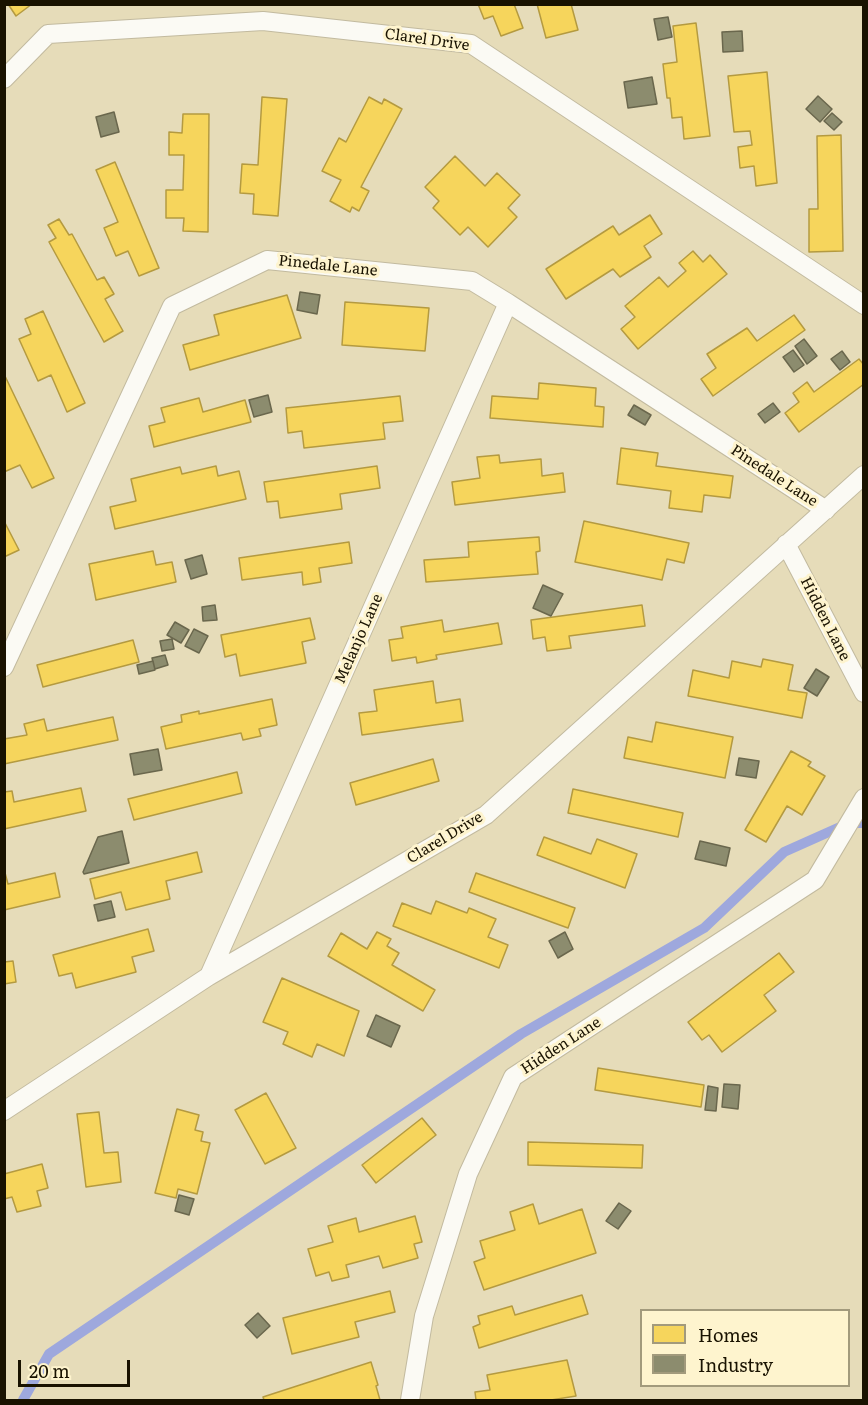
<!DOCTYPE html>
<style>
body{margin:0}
#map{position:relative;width:868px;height:1405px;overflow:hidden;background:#e6dcb9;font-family:Literata,serif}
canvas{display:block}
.frame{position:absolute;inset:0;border:6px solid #191200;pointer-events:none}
.legend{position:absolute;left:640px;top:1309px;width:210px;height:78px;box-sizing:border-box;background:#fef4ce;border:2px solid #a29a7c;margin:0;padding:8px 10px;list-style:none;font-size:18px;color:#191200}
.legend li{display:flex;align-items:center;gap:12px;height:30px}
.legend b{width:30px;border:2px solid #a29a7c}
.scale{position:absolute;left:18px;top:1360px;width:112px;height:27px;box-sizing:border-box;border:3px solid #191200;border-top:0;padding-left:8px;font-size:18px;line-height:21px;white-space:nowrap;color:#191200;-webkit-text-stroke:4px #fef4ce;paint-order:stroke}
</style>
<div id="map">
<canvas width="868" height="1405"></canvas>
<div class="frame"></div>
<ul class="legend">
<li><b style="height:16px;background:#f6d55c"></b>Homes</li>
<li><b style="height:16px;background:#8c8c6e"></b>Industry</li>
</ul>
<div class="scale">20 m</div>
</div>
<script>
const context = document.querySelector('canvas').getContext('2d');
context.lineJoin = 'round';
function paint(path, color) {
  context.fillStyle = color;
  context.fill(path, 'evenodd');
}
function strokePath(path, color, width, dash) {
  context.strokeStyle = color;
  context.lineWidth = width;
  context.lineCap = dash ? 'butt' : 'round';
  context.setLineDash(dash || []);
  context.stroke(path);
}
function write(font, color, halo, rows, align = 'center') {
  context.font = font + ' Literata,serif';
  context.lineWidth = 6;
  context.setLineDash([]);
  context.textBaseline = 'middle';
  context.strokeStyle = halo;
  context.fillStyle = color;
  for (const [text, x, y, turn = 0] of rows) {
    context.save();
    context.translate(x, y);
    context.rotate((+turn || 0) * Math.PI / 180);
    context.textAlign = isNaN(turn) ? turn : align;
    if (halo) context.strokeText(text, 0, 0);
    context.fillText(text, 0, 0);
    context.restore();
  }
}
const homes = new Path2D(`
 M8 4H32L16 16Z
 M478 4H514L523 28 501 36 493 16 484 19Z
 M537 4H571L578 30 546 38Z
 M696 23 710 136 684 139 682 117 672 118 670 98H667L663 64 677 62 673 26Z
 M767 72 777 183 756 186 754 166 740 168 738 147 752 145 750 131 734 132 728 76Z
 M262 97 287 99 278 216 253 214 254 194 240 193 242 164 258 165Z
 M369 97 382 104 384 99 402 109 361 187 369 191 359 211 352 207 350 212 330 201 341 180 322 171 339 138 346 142Z
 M183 114H209L208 232 183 231 184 218H166V190H183L184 155H169V132L182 133Z
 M841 135 843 251 809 252V209H818L817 136Z
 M455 156 485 186 497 173 520 195 508 208 517 217 488 247 468 227 460 235 433 208 439 201 425 187Z
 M115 162 159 268 139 276 128 251 116 256 104 228 118 222 96 170Z
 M650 215 662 234 644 246 651 257 620 277 613 269 566 299 546 269 613 226 619 235Z
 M59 219 69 235 72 234 97 280 104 277 114 294 105 299 123 331 104 342 49 242 56 238 48 225Z
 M693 251 703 262 710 255 727 274 638 349 621 329 635 317 625 306 659 277 668 287 686 271 679 263Z
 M287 295 301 338 190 370 183 345 219 335 214 315Z
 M345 302 429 308 425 351 342 345Z
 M43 311 85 403 67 412 51 375 38 381 19 339 31 334 25 319Z
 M794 315 805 330 713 396 701 379 716 368 707 354 747 328 757 341Z
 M859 359 864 365V384L799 432 785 413 799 402 793 393 807 382 814 392Z
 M4 374 54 478 32 488 20 465 4 472Z
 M539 383 596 388 595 406 604 407 603 427 490 418 492 396 538 399Z
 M400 396 403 421 383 423 385 439 304 448 302 431 288 433 286 408Z
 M199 398 203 412 245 400 251 422 154 447 149 426 165 422 161 408Z
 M621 448 658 453 656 466 733 476 730 498 704 495 702 512 669 508 671 491 617 484Z
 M499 455 500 463 541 459 542 476 563 473 565 492 455 505 452 482 480 478 477 457Z
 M216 466 218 476 239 471 246 499 115 529 110 507 136 501 131 479 180 467 182 474Z
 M377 466 380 488 340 494 342 509 280 518 278 501 267 502 264 482Z
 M4 521 19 550 4 557Z
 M584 521 689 543 684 563 667 559 662 580 575 562Z
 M539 537 540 551 536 552 538 574 426 582 424 560 469 557 468 542Z
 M349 542 352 563 319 568 321 582 303 585 302 572 242 580 239 558Z
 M153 551 156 565 172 562 176 582 96 600 89 564Z
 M642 605 645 626 569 636 571 648 547 651 545 637 533 639 531 620Z
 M310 618 315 639 302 642 306 663 240 676 236 654 225 657 221 635Z
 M442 620 444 632 498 623 502 644 436 655 437 659 417 663 416 657 392 661 389 640 403 638 401 627Z
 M133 640 139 662 43 687 37 665Z
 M763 659 793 665 788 690 807 693 802 718 688 696 693 670 729 678 732 661 761 667Z
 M433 681 436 703 460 699 463 721 362 735 359 713 377 711 374 690Z
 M272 699 277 725 259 729 261 736 243 740 241 733 166 749 161 727 182 722 181 715 199 711V714Z
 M113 717 118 740 4 764V739L27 735 24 724 44 719 47 731Z
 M656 722 733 737 725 778 624 758 628 737 652 742Z
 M791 751 811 762 808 766 825 776 802 815 787 806 766 842 745 830Z
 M433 759 439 781 356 805 350 783Z
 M237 772 242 793 134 820 128 799Z
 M81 788 86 811 4 829V792L12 791 14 802Z
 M573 789 683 813 678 837 568 813Z
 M544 837 591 854 597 839 637 854 625 888 537 855Z
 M197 852 202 872 166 881 170 899 126 910 121 892 95 899 90 879Z
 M4 869 8 884 55 873 60 897 4 910Z
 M476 873 575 908 568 928 469 892Z
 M436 901 467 913 469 908 496 919 488 937 508 945 499 968 393 926 402 903 431 914Z
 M148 929 154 951 132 957 136 972 76 988 72 973 59 976 53 955Z
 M377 932 391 939 387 946 399 953 392 965 435 990 423 1011 328 956 341 933 367 949Z
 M779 953 794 972 764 995 776 1011 722 1052 709 1035 702 1040 688 1022Z
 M13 961 16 982 4 984V962Z
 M282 978 359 1011 344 1056 317 1044 312 1057 283 1044 288 1032 263 1022Z
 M598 1068 704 1085 701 1107 595 1090Z
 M266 1093 296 1148 265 1164 235 1110Z
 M177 1109 199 1115 195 1130 203 1132 201 1141 210 1143 197 1194 178 1189 176 1198 155 1193Z
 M99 1112 104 1153 118 1152 121 1182 86 1187 77 1114Z
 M422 1118 436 1135 376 1183 362 1165Z
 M528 1142 643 1145 642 1168 528 1165Z
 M42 1164 48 1188 37 1191 41 1206 17 1212 12 1197 4 1199V1174Z
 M533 1204 539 1224 582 1209 596 1253 484 1290 474 1262 485 1258 480 1241 515 1230 510 1212Z
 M415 1216 422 1242 414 1244 418 1258 383 1268 379 1256 346 1265 349 1277 332 1281 329 1272 316 1276 308 1249 333 1242 328 1226 356 1218 359 1232Z
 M390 1291 395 1312 355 1322 359 1337 292 1354 283 1318Z
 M582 1295 588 1314 479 1348 473 1327 480 1324 478 1316 512 1306 515 1315Z
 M567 1360 576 1396 551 1400H476L475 1392 490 1390 487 1375Z
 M371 1362 378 1385 376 1386 380 1400H264L263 1397 266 1396Z`);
const industry = new Path2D(`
 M668 17 672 37 658 40 654 19Z
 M742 31 743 51 723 52 722 32Z
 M652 77 657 104 628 108 624 82Z
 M818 96 832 109 820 122 806 109Z
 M114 112 119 132 101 137 96 117Z
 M832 113 842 122 834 130 824 121Z
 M300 292 320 295 317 314 297 310Z
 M804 339 817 356 807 364 795 346Z
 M793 350 804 365 794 372 783 357Z
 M842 351 850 362 840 370 831 359Z
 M268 395 272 412 254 417 249 400Z
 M773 403 780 412 765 423 758 414Z
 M634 405 651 415 645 425 628 415Z
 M202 555 207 574 191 579 185 560Z
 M543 585 563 594 551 616 533 608Z
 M215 605 217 620 203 621 202 607Z
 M175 622 189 630 181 643 167 635Z
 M194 629 208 636 199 653 185 646Z
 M172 639 174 649 162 651 160 641Z
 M165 655 168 665 155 669 152 658Z
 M153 661 155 670 139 674 137 665Z
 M816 669 829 677 817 696 804 688Z
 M158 749 162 770 134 775 130 754Z
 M739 758 759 761 756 778 736 775Z
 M122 831 129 863 84 874 83 872 98 837Z
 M700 841 730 848 726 866 695 859Z
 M111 901 115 917 98 921 94 905Z
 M565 932 573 949 558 958 549 941Z
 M376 1015 400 1026 391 1047 367 1036Z
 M724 1084 740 1085 738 1109 722 1107Z
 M708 1086 718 1088 716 1111 705 1110Z
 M179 1195 194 1199 189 1215 175 1211Z
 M619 1203 631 1211 618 1229 606 1221Z
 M258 1313 270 1326 257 1338 245 1325Z`);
const stream = new Path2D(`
 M23 1400 49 1354 521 1034 704 928 784 852 849 823H864`);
const service = new Path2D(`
 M4 79 48 34 263 21 471 44 864 305
 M786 544 864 693
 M4 667 172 306 267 260 472 281 508 303 826 510
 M209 976 508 303
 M4 1111 209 976 486 815 864 475
 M410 1400 424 1316 468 1174 513 1077 815 880 864 798`);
const streetNames = [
 ["Clarel Drive",427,40,8],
 ["Pinedale Lane",328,266,6],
 ["Pinedale Lane",774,476,33],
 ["Hidden Lane",825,619,63],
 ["Melanjo Lane",359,639,-66],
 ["Clarel Drive",445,838,-31],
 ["Hidden Lane",561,1046,-33]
];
paint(homes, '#f6d55c');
strokePath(homes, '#b49a40', 1.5);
paint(industry, '#8c8c6e');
strokePath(industry, '#6a674d', 1.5);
strokePath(stream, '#9ea8dd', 10);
strokePath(service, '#c2ba9f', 20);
strokePath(service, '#fbfaf4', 18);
write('15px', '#191200', '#fef4ce', streetNames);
</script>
